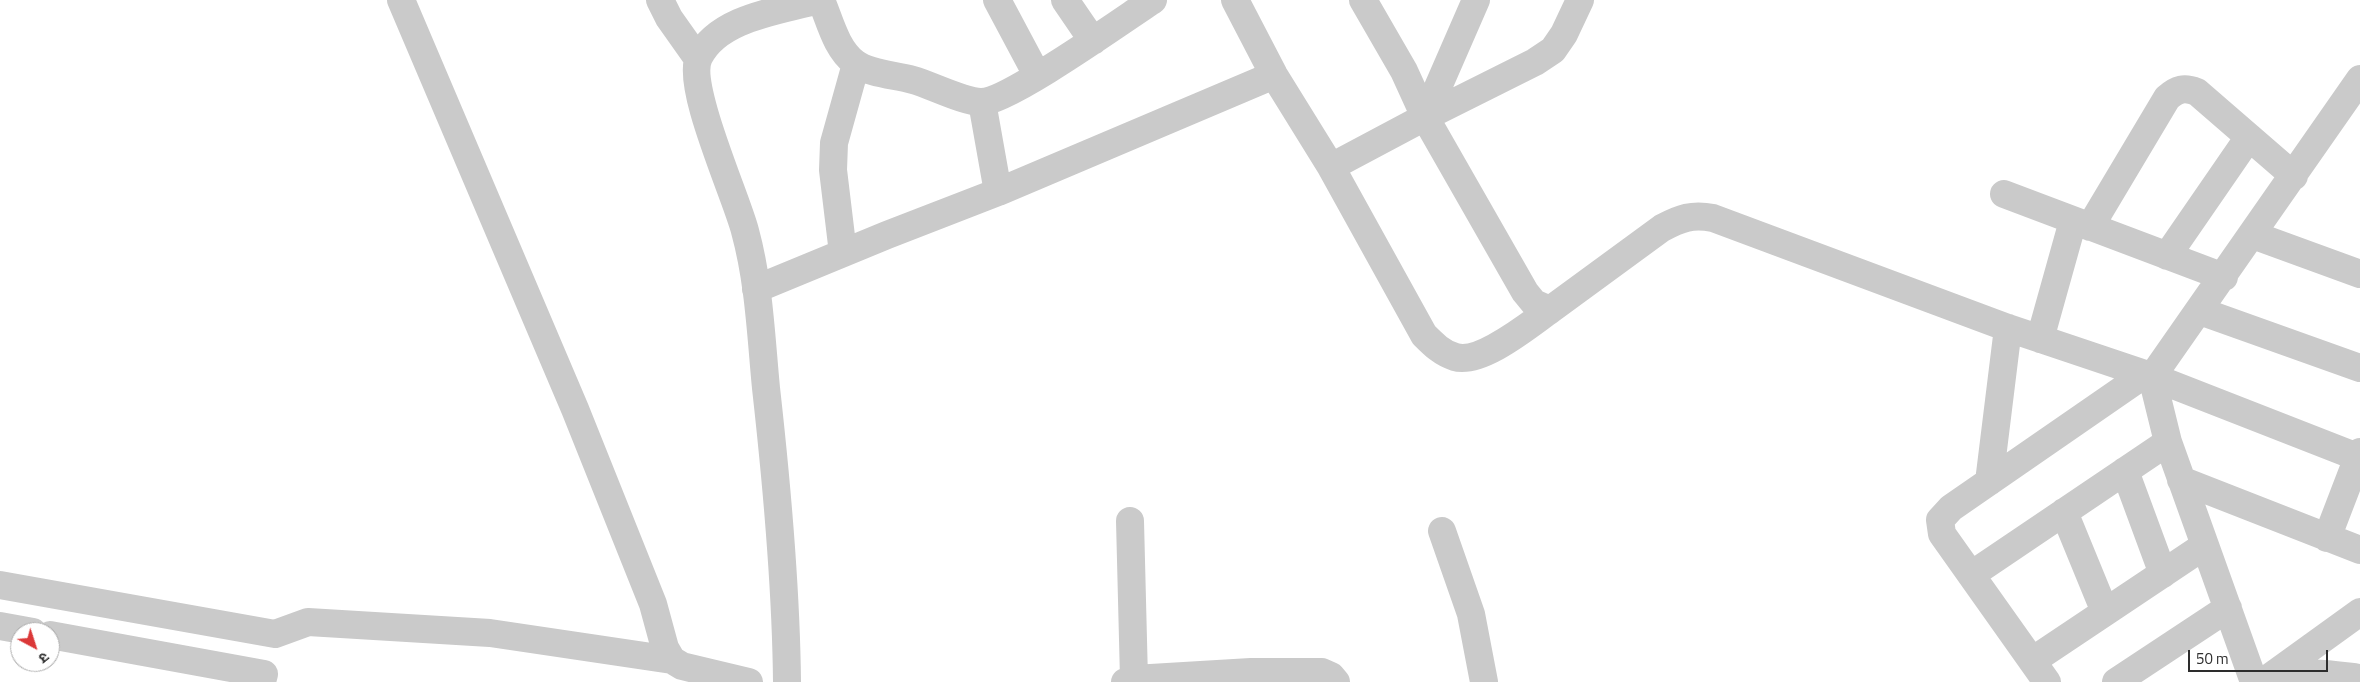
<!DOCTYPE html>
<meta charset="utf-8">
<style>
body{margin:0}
#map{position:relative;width:2360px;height:682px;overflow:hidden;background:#fff;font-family:"Titillium Web","Noto Sans Devanagari",sans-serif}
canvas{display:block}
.north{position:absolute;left:10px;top:622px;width:50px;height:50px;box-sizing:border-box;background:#fff;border:1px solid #ababab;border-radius:50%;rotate:140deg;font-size:14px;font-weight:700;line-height:20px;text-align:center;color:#2d2d2d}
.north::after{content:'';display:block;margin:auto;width:18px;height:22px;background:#db3838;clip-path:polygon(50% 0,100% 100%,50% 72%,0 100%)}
.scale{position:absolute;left:2188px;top:650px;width:140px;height:22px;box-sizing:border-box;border:2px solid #2d2d2d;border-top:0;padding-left:6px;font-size:15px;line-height:18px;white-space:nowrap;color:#2d2d2d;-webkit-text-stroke:4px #fff;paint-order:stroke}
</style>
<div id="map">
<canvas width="2360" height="682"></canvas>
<div class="north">उ</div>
<div class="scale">50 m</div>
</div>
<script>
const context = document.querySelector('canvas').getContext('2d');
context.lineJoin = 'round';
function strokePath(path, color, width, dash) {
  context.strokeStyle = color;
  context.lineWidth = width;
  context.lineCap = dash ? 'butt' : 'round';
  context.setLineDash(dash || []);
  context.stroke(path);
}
const minor = new Path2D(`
 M401 0 575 409 653 604 665 648 672 660 682 666 749 682
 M660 0 669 18 698 59
 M821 0C830 21 836 49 855 63 869 74 895 75 913 80 931 85 964 102 981 102 1008 102 1124 19 1153 0
 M997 0 1037 75
 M1065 0 1093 41
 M1235 0 1274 75 1331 167 1424 335C1434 345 1442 353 1455 357 1481 365 1530 324 1550 310
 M1363 0 1404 71 1425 117 1525 292 1534 303 1550 310 1662 228C1681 218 1692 214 1713 218L2008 328 2145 374 2360 458
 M982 102 998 192
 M1425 117 1476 0
 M1331 167 1425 117 1535 62 1553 50 1564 34 1580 0
 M2004 194 2224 277
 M2090 227 2167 98C2177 89 2184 87 2197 92L2294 176
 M2253 235 2360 274
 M843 253 833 170 834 143 856 64
 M2167 256 2249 137
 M756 289 887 235 998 192 1274 75
 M2200 311 2360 368
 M2040 339 2073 221
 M2125 471 2163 574
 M2181 480 2360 550
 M1989 482 2008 328
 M2064 512 2105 612
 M1130 521 1134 679
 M1442 531 1471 614 1484 682
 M2327 538 2360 452
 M1971 575 2168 442
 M0 585 275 634 308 622 490 633 672 660
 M0 626 33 632
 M50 635 264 674 262 682
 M2032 661 2204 546
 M2273 681C2304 669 2328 674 2360 678
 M787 682C786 583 777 486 766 388 761 336 759 282 745 231 736 196 685 85 699 57 719 17 780 11 818 0
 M1125 682 1134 679 1251 672H1322L1331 676 1336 682
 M2047 682 1942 534 1940 520 1951 508 2145 374
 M2116 682 2228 608
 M2254 682 2168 442 2152 377 2360 79
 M2263 682 2360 612`);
strokePath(minor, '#cacaca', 28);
</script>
